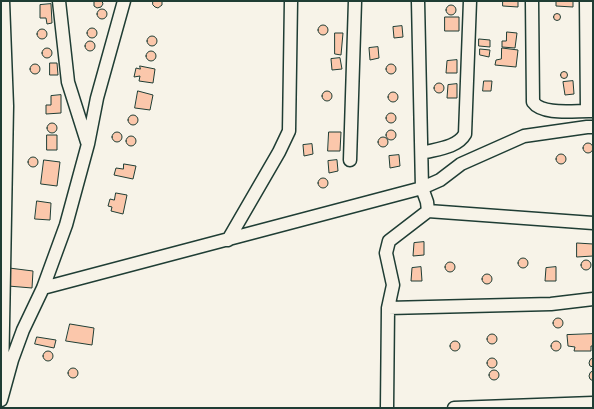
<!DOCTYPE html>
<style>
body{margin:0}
#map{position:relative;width:594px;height:409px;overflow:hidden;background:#f7f3e8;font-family:"Playpen Sans",sans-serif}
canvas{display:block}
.frame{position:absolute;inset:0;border:2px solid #1f3d34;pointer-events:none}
</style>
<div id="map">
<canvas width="594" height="409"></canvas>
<div class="frame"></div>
</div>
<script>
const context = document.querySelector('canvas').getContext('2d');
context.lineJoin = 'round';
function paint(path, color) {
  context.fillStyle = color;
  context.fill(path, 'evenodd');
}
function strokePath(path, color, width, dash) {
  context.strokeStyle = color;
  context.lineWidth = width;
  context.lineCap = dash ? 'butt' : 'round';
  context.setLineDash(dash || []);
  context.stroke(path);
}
const building = new Path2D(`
 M102 1 103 4 101 7 97 8 94 6V1Z
 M153 1H162V5L158 8 155 7 153 5Z
 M503 1H518V7L503 6Z
 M561 1H573V7L556 6V2Z
 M51 4 52 23 47 24 46 18H40V5Z
 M446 10a5 5 0 1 1 10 0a5 5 0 1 1-10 0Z
 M97 14a5 5 0 1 1 10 0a5 5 0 1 1-10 0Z
 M553.5 17a3.5 3.5 0 1 1 7 0a3.5 3.5 0 1 1-7 0Z
 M445 17H459V31H445Z
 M318 30a5 5 0 1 1 10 0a5 5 0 1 1-10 0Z
 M402 26 403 37 394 38 393 27Z
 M87 33a5 5 0 1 1 10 0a5 5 0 1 1-10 0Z
 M37 34a5 5 0 1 1 10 0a5 5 0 1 1-10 0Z
 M507 32 517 33 515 48 502 47V41H506Z
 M335 33H343L341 55 335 54Z
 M147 41a5 5 0 1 1 10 0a5 5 0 1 1-10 0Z
 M479 39 490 40V47L479 46Z
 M85 46a5 5 0 1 1 10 0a5 5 0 1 1-10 0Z
 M378 47 379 58 370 60 369 48Z
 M502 48 518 50 516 67 495 65 496 60 501 59Z
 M42 53a5 5 0 1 1 10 0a5 5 0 1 1-10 0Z
 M480 49 490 50 489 57 480 55Z
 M146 56a5 5 0 1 1 10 0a5 5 0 1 1-10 0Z
 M340 58 342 69 332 70 331 59Z
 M457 60V73H446L447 61Z
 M50 63H57L58 75H50Z
 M386 69a5 5 0 1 1 10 0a5 5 0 1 1-10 0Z
 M30 69a5 5 0 1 1 10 0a5 5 0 1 1-10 0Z
 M140 66 155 69 153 83 139 81 140 76 134 77 136 68 140 69Z
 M560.5 75a3.5 3.5 0 1 1 7 0a3.5 3.5 0 1 1-7 0Z
 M484 81H492L491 91H483Z
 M573 81 574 94 565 95 563 82Z
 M434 88a5 5 0 1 1 10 0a5 5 0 1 1-10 0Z
 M457 84V98H447L448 85Z
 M138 91 153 95 150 110 135 108Z
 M322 96a5 5 0 1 1 10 0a5 5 0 1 1-10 0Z
 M388 97a5 5 0 1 1 10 0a5 5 0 1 1-10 0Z
 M61 95V113L46 114V105H51V96Z
 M386 118a5 5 0 1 1 10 0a5 5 0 1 1-10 0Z
 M128 120a5 5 0 1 1 10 0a5 5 0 1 1-10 0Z
 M47 128a5 5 0 1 1 10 0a5 5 0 1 1-10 0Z
 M386 135a5 5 0 1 1 10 0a5 5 0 1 1-10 0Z
 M329 132H341L340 151H328Z
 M112 137a5 5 0 1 1 10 0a5 5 0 1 1-10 0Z
 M47 135H57V150H47Z
 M126 141a5 5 0 1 1 10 0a5 5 0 1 1-10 0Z
 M378 142a5 5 0 1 1 10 0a5 5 0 1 1-10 0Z
 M583 148a5 5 0 1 1 10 0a5 5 0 1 1-10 0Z
 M312 144 313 154 304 156 303 145Z
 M556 159a5 5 0 1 1 10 0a5 5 0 1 1-10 0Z
 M399 155 400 166 390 168 389 156Z
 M28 162a5 5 0 1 1 10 0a5 5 0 1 1-10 0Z
 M44 160 60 162 57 186 41 184Z
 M337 160 338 171 329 173 328 161Z
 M124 164 136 166 133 179 114 175 116 168 123 169Z
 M318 183a5 5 0 1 1 10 0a5 5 0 1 1-10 0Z
 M116 193 127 195 123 214 111 211 112 207 108 206 110 199 114 200Z
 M37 201 51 203 50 220 35 219Z
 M424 242V255L413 256 414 243Z
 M577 243 593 244V256L577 257Z
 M518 263a5 5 0 1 1 10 0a5 5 0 1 1-10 0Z
 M581 265a5 5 0 1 1 10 0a5 5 0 1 1-10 0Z
 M445 267a5 5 0 1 1 10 0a5 5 0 1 1-10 0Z
 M421 267 422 281H411L412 268Z
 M556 267V281H545L546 268Z
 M9 268 33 271 32 288 8 286Z
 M482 279a5 5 0 1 1 10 0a5 5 0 1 1-10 0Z
 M553 323a5 5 0 1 1 10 0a5 5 0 1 1-10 0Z
 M70 324 94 328 92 345 66 341Z
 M593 334V346H591V351H574L575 347 568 346 567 335Z
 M487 339a5 5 0 1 1 10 0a5 5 0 1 1-10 0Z
 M37 337 56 340 54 348 35 344Z
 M450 346a5 5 0 1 1 10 0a5 5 0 1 1-10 0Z
 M551 346a5 5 0 1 1 10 0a5 5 0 1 1-10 0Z
 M43 356a5 5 0 1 1 10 0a5 5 0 1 1-10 0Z
 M593 358V367L590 366 589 363 590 360Z
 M487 363a5 5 0 1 1 10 0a5 5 0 1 1-10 0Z
 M68 373a5 5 0 1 1 10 0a5 5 0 1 1-10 0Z
 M489 375a5 5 0 1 1 10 0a5 5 0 1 1-10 0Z
 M593 371V381L590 379 589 376 590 373Z`);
const minor = new Path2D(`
 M59 1 68 82 87 142
 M532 1 533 102C543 116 577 110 593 111
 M586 1 587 111
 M422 153C436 149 457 148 465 134L470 1
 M350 160 355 1
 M428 211 593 223
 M228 240 279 152 289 131 291 1
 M43 288 422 188 440 180 461 164 524 136 587 127H593
 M388 308 551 304 593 299
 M2 380 7 106 3 1
 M1 400 12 360 23 330 43 288 66 225 88 144 97 98 124 1
 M387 408 388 308 393 285 386 253 389 241 428 211 427 202 422 188 418 1
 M454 408 593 403`);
paint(building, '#fbc7ab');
strokePath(building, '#1f3d34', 1);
strokePath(minor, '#1f3d34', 15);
strokePath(minor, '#f7f3e8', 12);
</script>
